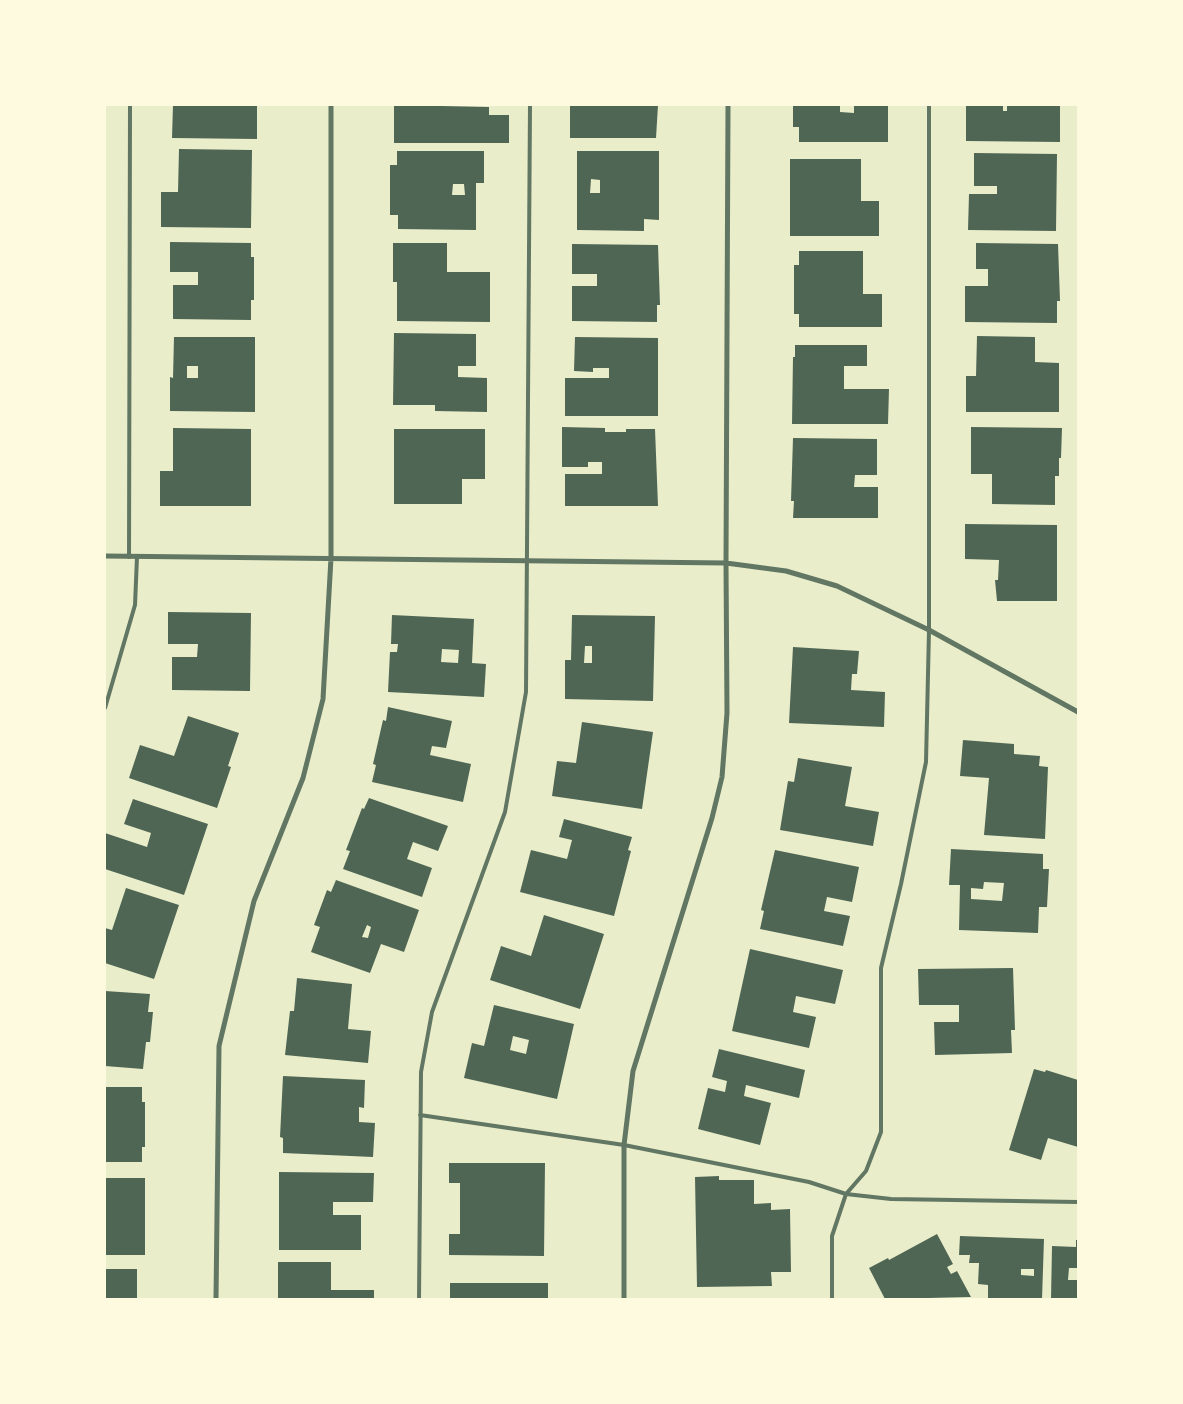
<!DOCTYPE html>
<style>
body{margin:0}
#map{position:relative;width:1183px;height:1404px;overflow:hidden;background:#e9edc9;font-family:"Noto Sans",sans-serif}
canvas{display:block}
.frame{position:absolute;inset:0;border:106px solid #fefae0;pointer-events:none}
</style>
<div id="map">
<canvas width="1183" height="1404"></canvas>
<div class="frame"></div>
</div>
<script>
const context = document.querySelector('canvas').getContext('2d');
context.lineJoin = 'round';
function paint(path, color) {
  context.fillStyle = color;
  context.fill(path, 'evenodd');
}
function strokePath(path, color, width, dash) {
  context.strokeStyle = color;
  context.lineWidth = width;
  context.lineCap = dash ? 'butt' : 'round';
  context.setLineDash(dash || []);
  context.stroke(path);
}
const building = new Path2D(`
 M173 105H257V139L172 138Z
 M394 105 489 107V115H509V143H394Z
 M570 105H658L656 138H570Z
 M793 105H840V112L854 113V105L888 106V142H799V127H793Z
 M966 105H1003V111H1007V105H1060V142L966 141Z
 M179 149 252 150 251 228 161 227V192H178Z
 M397 151H484V183H476V230L398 229V215H390V165H397ZM453 184H464L465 195H452Z
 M577 151H659V220L644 219V231L577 230ZM591 179 600 180V193H590Z
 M974 153 1057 154 1056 231 968 230 969 194H997V186H974Z
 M790 159H861V201H879V236H790Z
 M170 242 251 243V257H254V300H251V320L173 319V285H198V272H170Z
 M393 243H447V272H490V322L397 321V282H393Z
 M976 243 1058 244 1060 301H1057V323L965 322V286H988V269H976Z
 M572 244 658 245 660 305H657V322L572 321V286H597V274H572Z
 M799 251H863V294H882V327H799V314H794V265H799Z
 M394 333 476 334V366H458V377L487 378V412L435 411V405H393Z
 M977 336 1035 337V362L1059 363V412H966V376H976Z
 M174 337H255V412L170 411V377L173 378ZM187 366H198V378H187Z
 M575 337 658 338V416H565V378H609V368H593V372L574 371Z
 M795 345H867V366H844V389H889L888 424H792L793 357H795Z
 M562 427 605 428V432H626V429H655L658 506H565V474H602V462H588V467H562Z
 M971 427 1062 428 1061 458H1059V476H1055V505L992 504V474H971Z
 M173 428 251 429V506H160V471H173Z
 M394 429H485V479H462V504H394Z
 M793 438 877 439V475H855L854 487H878V518H793L794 501H791Z
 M965 524 1057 525V601H997L995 580H998L999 560 965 559Z
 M168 612 251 613 250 691 172 690V657H197L198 644H168Z
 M392 615 474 619 472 663 486 664 484 697 388 692 390 652H397L398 644H391ZM442 649 459 650 458 663 441 662Z
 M572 615 655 616 653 701 565 699V660H571ZM585 646H592V663H584Z
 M793 647 859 651 857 674H852L851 690 885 692 884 727 789 723Z
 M388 707 452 721 446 748 432 746 430 755 471 764 463 802 372 782 376 765 373 764 383 720 386 721Z
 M188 716 239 733 228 766 231 767 217 808 129 778 140 745 174 756Z
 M582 722 653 732 642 809 552 796 557 761 576 763Z
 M963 740 1014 744V754L1040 756 1039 766 1048 767 1045 839 984 835 989 778 960 776Z
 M798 758 852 767 845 806 879 812 873 846 780 830 788 781 794 782Z
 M369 798 448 826 438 851 413 842 407 859 432 868 422 897 343 869 350 851 346 850 362 808 364 809Z
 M133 799 208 824 184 895 105 869V833L147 847 151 833 124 824Z
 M564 819 632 837 628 850 631 851 614 916 520 892 531 850 567 859 572 840 559 837Z
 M951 849 1043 854V869H1049L1047 907H1039L1038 933 959 930 960 885H949ZM984 882 1004 883 1002 901 971 899V888L983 889Z
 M775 850 859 867 852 902 827 897 824 911 850 916 843 946 760 929 764 911 761 910Z
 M336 880 419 910 404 952 381 944 370 973 311 952 320 927 314 925 327 890 331 892ZM367 925 371 927 368 938 362 937Z
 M126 888 179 905 154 979 105 963V928L112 930Z
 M544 915 604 934 580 1009 490 980 501 946 531 956Z
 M750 949 843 970 835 1004 796 996 793 1012 816 1017 809 1048 732 1031Z
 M1013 968 1015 1030H1011L1012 1053 935 1055 934 1022H959V1005H919L918 969Z
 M297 978 352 984 348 1029 371 1031 368 1063 285 1055 290 1011H294Z
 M105 991 150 994 148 1012H153L150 1042H146L143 1069 105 1066Z
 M494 1005 574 1024 557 1099 464 1078 472 1043 484 1046ZM513 1036 529 1040 526 1054 510 1050Z
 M719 1049 805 1070 799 1098 746 1085 744 1096 771 1103 760 1145 698 1129 708 1088 725 1092 727 1081 712 1077Z
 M1034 1069 1045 1072 1046 1070 1078 1080V1147L1048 1138 1041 1160 1009 1150Z
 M283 1076 365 1080 364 1108 359 1107V1122L375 1123 373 1157 283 1153V1138L280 1137Z
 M105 1087H142V1102H145V1147H142V1162H105Z
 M449 1163H545L544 1256 449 1255V1234H460V1183H449Z
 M279 1172 374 1173 373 1202H333V1215H361V1250H279Z
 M719 1176V1180H754V1204L771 1203V1210L790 1209 791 1272H771L772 1286 697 1287 695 1177Z
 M105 1178H145V1255H105Z
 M937 1234 953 1264 947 1267 951 1274 957 1271 971 1297 885 1299 869 1268 888 1258 889 1260Z
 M960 1236 1044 1239 1042 1299H988V1285L978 1284 979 1263H969L970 1255H959ZM1021 1269H1034V1276L1021 1275Z
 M1076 1240H1078V1268H1069L1068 1280H1078V1299H1051L1052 1246 1076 1247Z
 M278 1262H331V1290H374V1299H278Z
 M105 1269H137V1299H105Z
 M450 1283H548V1299H450Z`);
const service = new Path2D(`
 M129 557 130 105
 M105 708 135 605 137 557
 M420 1115 624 1145 809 1182 846 1194 891 1199 1078 1202
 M419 1299 421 1072 432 1012 505 812 526 692 530 105
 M832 1299V1236L846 1194 866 1171 881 1132V968L901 884 926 762 929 630V105`);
const minor = new Path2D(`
 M105 556 726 563 786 571 837 586 929 630 1078 712
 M216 1299 219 1046 254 901 303 778 323 699 331 558V105
 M624 1299V1145L633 1071 712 818 722 777 727 713 726 563 728 105`);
paint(building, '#4f6655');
strokePath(service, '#617663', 4);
strokePath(minor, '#617663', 5);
</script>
